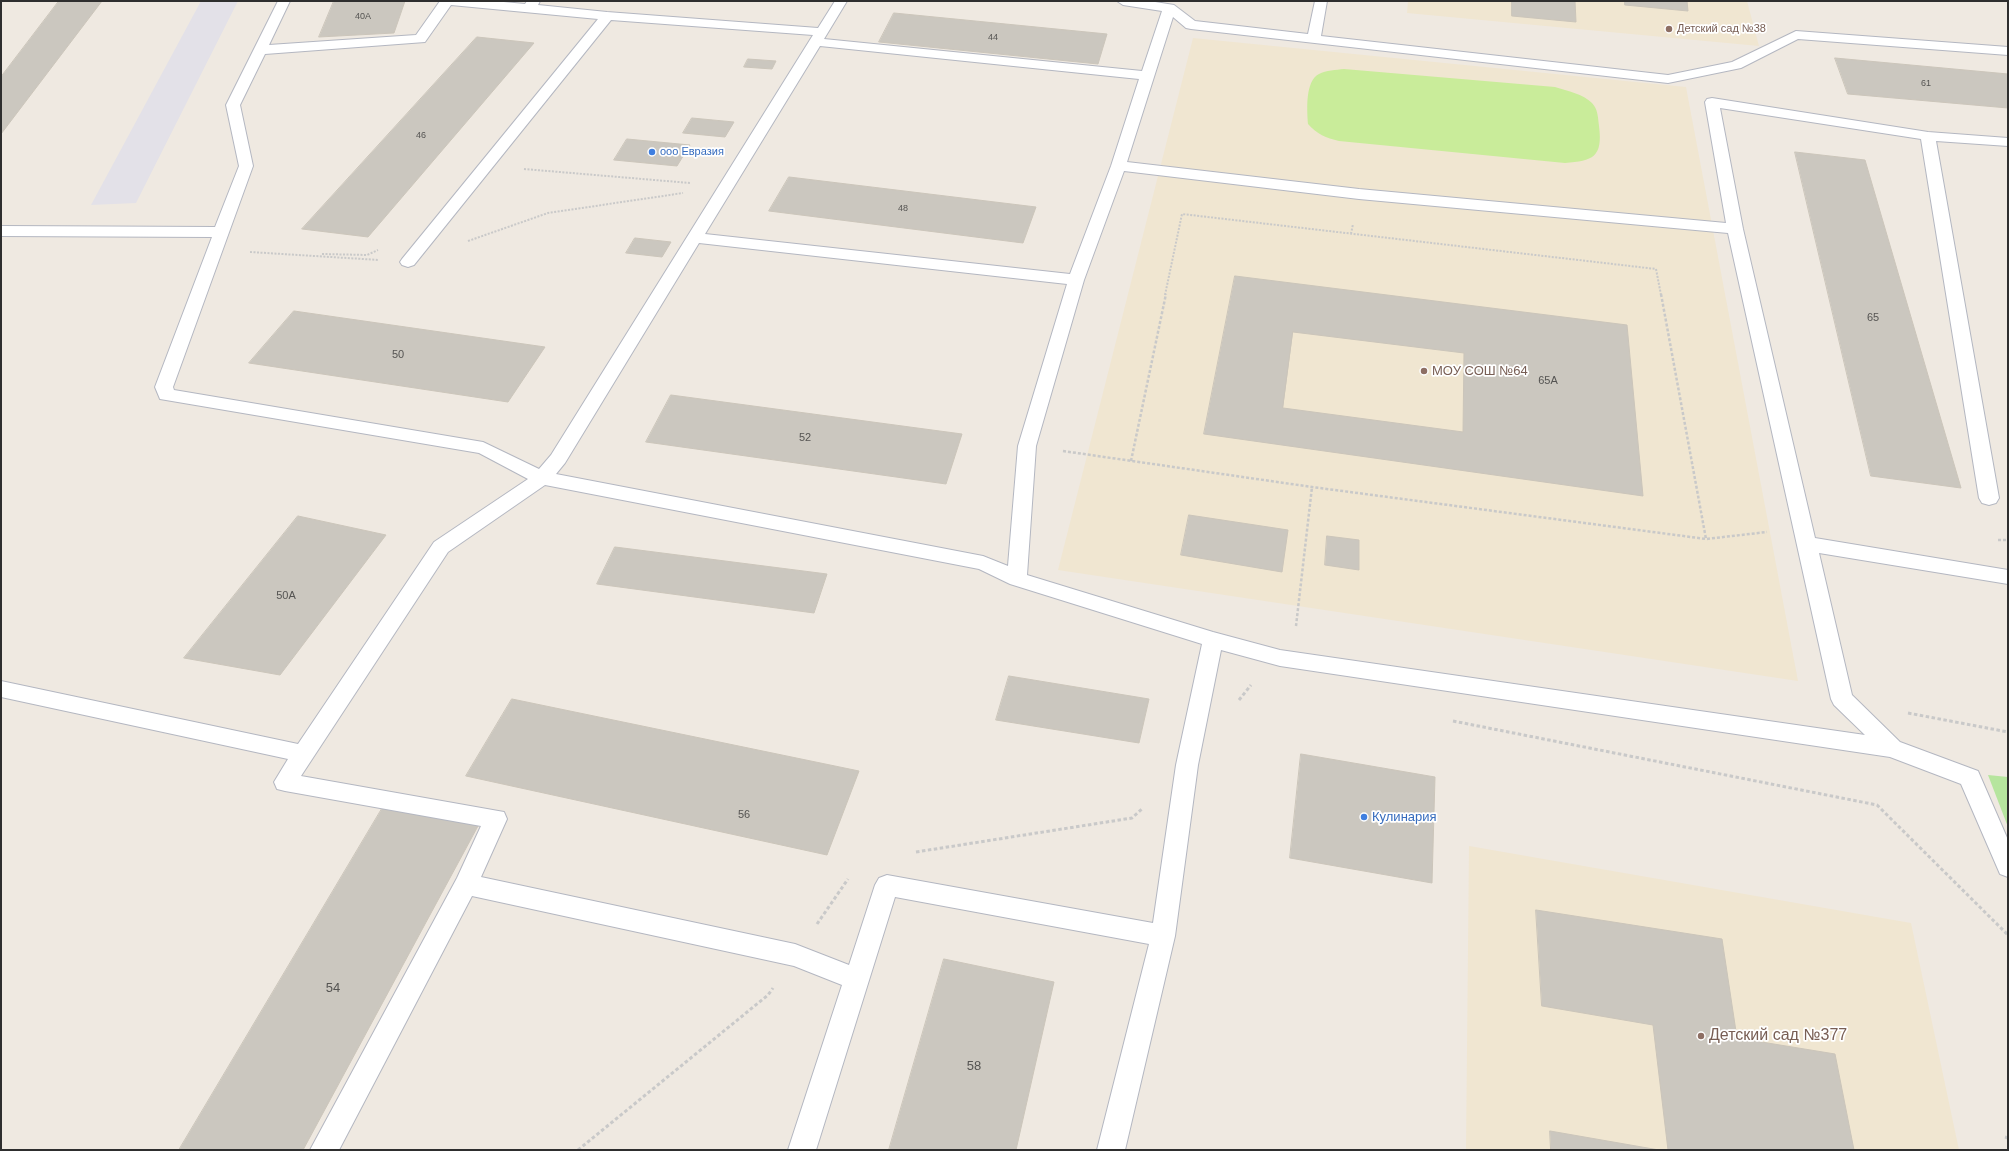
<!DOCTYPE html>
<meta charset="utf-8">
<style>
body{margin:0}
#map{position:relative;width:2009px;height:1151px;overflow:hidden;background:#efe9e1;font-family:Arial,sans-serif}
canvas{display:block}
.frame{position:absolute;inset:0;border:2px solid #2e2e2e;pointer-events:none}
</style>
<div id="map">
<canvas width="2009" height="1151"></canvas>
<div class="frame"></div>
</div>
<script>
const context = document.querySelector('canvas').getContext('2d');
context.lineJoin = 'round';
function paint(path, color) {
  context.fillStyle = color;
  context.fill(path, 'evenodd');
}
function strokePath(path, color, width, dash) {
  context.strokeStyle = color;
  context.lineWidth = width;
  context.lineCap = dash ? 'butt' : 'round';
  context.setLineDash(dash || []);
  context.stroke(path);
}
function write(font, color, halo, rows, align = 'center') {
  context.font = font + ' Arial,sans-serif';
  context.lineWidth = 3.5;
  context.setLineDash([]);
  context.textBaseline = 'middle';
  context.strokeStyle = halo;
  context.fillStyle = color;
  for (const [text, x, y, turn = 0] of rows) {
    context.save();
    context.translate(x, y);
    context.rotate((+turn || 0) * Math.PI / 180);
    context.textAlign = isNaN(turn) ? turn : align;
    if (halo) context.strokeText(text, 0, 0);
    context.fillText(text, 0, 0);
    context.restore();
  }
}
const industrial = new Path2D(`
 M201 1H238L136 203 91 205Z`);
const education = new Path2D(`
 M1408 1H1747L1759 46 1407 13Z
 M1193 38 1686 87 1798 681 1058 570Z
 M1469 846 1911 923 1959 1150H1466Z`);
const green = new Path2D(`
 M1988 775 2008 777V827Z`);
const pitch = new Path2D(`
 M1344 69 1555 87C1568 91 1583 94 1592 103 1598 109 1598 118 1599 126 1603 157 1593 161 1565 163L1339 141C1326 138 1317 134 1308 124 1307 110 1305 81 1319 74 1326 70 1336 70 1344 69Z`);
const building = new Path2D(`
 M59 1H102L1 134V77Z
 M334 1H405L394 33 319 37Z
 M1512 1H1575L1576 22 1512 16Z
 M1625 1H1687L1688 11 1625 5Z
 M894 13 1107 34 1098 64 879 42Z
 M477 37 534 43 368 237 302 229Z
 M1835 58 2008 74V108L1848 94Z
 M748 59 776 61 772 69 744 67Z
 M692 118 734 122 725 137 683 133Z
 M627 139 690 145 677 166 614 160Z
 M1795 152 1865 160 1961 488 1871 476Z
 M789 177 1036 207 1023 243 769 211Z
 M635 238 671 242 662 257 626 253Z
 M1235 276 1627 325 1643 496 1204 434ZM1293 332 1464 353 1463 432 1283 408Z
 M294 311 545 347 508 402 249 363Z
 M671 395 962 434 946 484 646 442Z
 M1189 515 1288 530 1282 572 1181 555Z
 M298 516 386 535 280 675 184 658Z
 M1327 536 1359 540V570L1325 565Z
 M615 547 827 574 814 613 597 584Z
 M1009 676 1149 699 1139 743 996 720Z
 M512 699 859 771 827 855 466 776Z
 M1301 754 1435 777 1432 883 1290 858Z
 M383 807 478 826 303 1150H179Z
 M1536 910 1722 939 1737 1038 1835 1054 1854 1150H1668L1653 1025 1542 1006Z
 M944 959 1054 982 1016 1150H889Z
 M1550 1131 1659 1150H1551Z`);
const pathFar2 = new Path2D(`
 M524 169 690 183
 M1351 234 1353 224
 M468 241 548 213 683 193
 M250 252 379 260
 M322 254 367 255 378 250
 M1165 295 1182 214 1656 269 1661 295`);
const pathFar1 = new Path2D(`
 M1661 294 1706 539
 M1063 451 1312 487 1706 539 1767 532
 M1131 461 1166 294
 M1998 540H2008
 M1296 626 1312 487`);
const path = new Path2D(`
 M1239 700 1251 685
 M1908 713 2008 732
 M1453 721 1877 805 2008 935
 M916 852 1132 818 1143 808
 M817 924 848 879
 M2005 1137 2008 1138
 M578 1150 768 995 773 988`);
const lane = new Path2D(`
 M278 1H290L269 45 416 35 440 1H493L525 4 527 1H540L538 5 607 12 818 28 835 1H847L824 39 1142 71 1162 11 1123 5 1117 1H1149L1174 5 1195 21 1308 34 1315 1H1327L1321 36 1668 75 1732 62 1796 31 2008 47V55L1798 39 1741 68 1668 83 1191 29 1186 28 1173 17 1127 162 1359 189 1726 223 1705 102 1707 99 1712 98 1928 132 2008 138V146L1936 141 1999 498 1996 503 1989 505 1982 503 1979 498 1921 139 1720 108 1743 229 1815 538 2008 570V584L1819 553 1852 695 1900 742 1978 771 2008 840V877L2000 874 1961 784 1890 757 1280 666 1221 650 1198 765 1175 936 1125 1150H1097L1149 944 895 897 816 1150H788L842 985 794 966 472 896 339 1150H310L457 878 481 826 285 791 277 789 274 782 288 759 1 697V681L298 744 434 542 528 479 479 453 160 399 155 387 212 237 1 236V226L215 227 239 166 226 105ZM451 5 598 19 402 259 400 262 402 265 408 267 414 265 611 20 813 35 551 455 539 469 483 442 174 390 173 387 253 166 240 105 265 54 425 42ZM820 46 1139 79 1111 166 1070 274 705 234ZM1124 171 1359 199 1728 233 1831 699 1834 705 1865 735 1280 650 1213 632 1027 575 1036 446 1084 280ZM699 243 1067 284 1018 446 1008 566 983 556 556 474 565 463ZM545 485 979 569 1010 584 1202 644 1176 765 1153 923 887 875 879 878 875 885 849 965 795 944 481 877 507 819 504 812 301 776 448 552Z`);
const markers = [
 [1669,29,4,"#8d6e63"],
 [652,152,4,"#3f7fe0"],
 [1424,371,4,"#8d6e63"],
 [1364,817,4,"#3f7fe0"],
 [1701,1036,4,"#8d6e63"]
];
const farNumbernames = [
 ["40А",363,17],
 ["44",993,38],
 ["61",1926,84],
 ["46",421,136],
 ["48",903,209]
];
const farEducationnames = [
 ["Детский сад №38",1677,29]
];
const farShopnames = [
 ["ооо Евразия",660,152]
];
const numberNames = [
 ["65",1873,318],
 ["50",398,355],
 ["65А",1548,381],
 ["52",805,438],
 ["50А",286,596],
 ["56",744,815]
];
const educationNames = [
 ["МОУ СОШ №64",1432,371]
];
const shopNames = [
 ["Кулинария",1372,817]
];
const nearNumbernames = [
 ["54",333,988],
 ["58",974,1066]
];
const nearEducationnames = [
 ["Детский сад №377",1709,1036]
];
paint(industrial, '#e3e1e8');
paint(education, '#f0e6d1');
paint(green, '#b6e59e');
paint(pitch, '#c9ec9a');
paint(building, '#cbc7bf');
strokePath(building, '#cbc5ba', 1);
strokePath(lane, '#b4b7c1', 2);
strokePath(pathFar2, '#c9c9c9', 2, [2, 1.5]);
strokePath(pathFar1, '#c9c9c9', 2.5, [3, 2]);
strokePath(path, '#c9c9c9', 3, [3.5, 2.5]);
paint(lane, '#fff');
for (const [x, y, r, color] of markers) {
  const dot = new Path2D();
  dot.arc(x, y, r, 0, 2 * Math.PI);
  context.fillStyle = color;
  context.fill(dot);
  strokePath(dot, '#fff', 1.5);
}
write('9px', '#555452', null, farNumbernames);
write('11px', '#785e54', '#fff', farEducationnames, 'left');
write('11px', '#366cbe', '#fff', farShopnames, 'left');
write('11px', '#555452', null, numberNames);
write('13px', '#785e54', '#fff', educationNames, 'left');
write('13px', '#366cbe', '#fff', shopNames, 'left');
write('13px', '#555452', null, nearNumbernames);
write('16px', '#785e54', '#fff', nearEducationnames, 'left');
</script>
